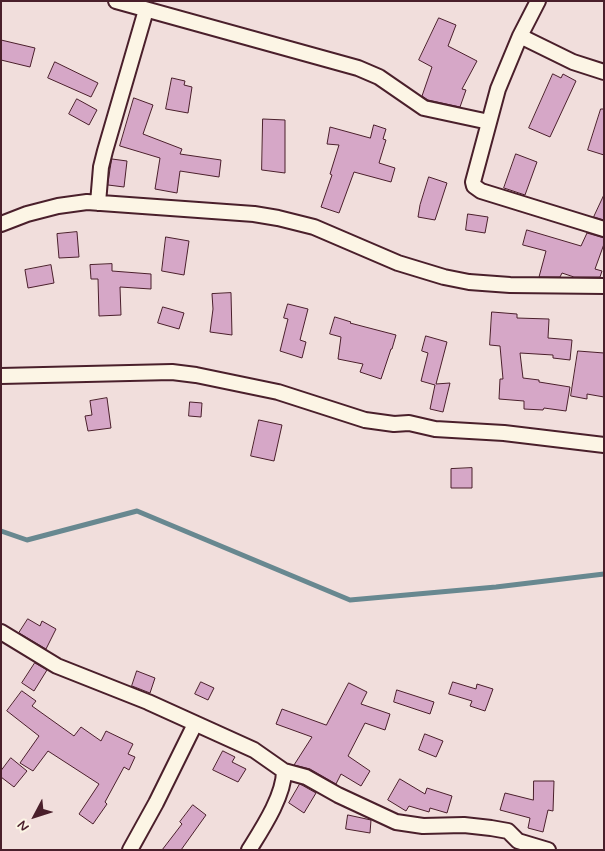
<!DOCTYPE html>
<style>
body{margin:0}
#map{position:relative;width:605px;height:851px;overflow:hidden;background:#f1dedc;font-family:Mynerve,sans-serif}
canvas{display:block}
.frame{position:absolute;inset:0;border:2px solid #4a1f2b;pointer-events:none}
.north{position:absolute;left:10px;top:791px;width:50px;height:50px;-webkit-text-stroke:4px #fcf5e5;paint-order:stroke;rotate:230deg;font-size:14px;font-weight:700;line-height:20px;text-align:center;color:#4a1f2b}
.north::after{content:'';display:block;margin:auto;width:18px;height:22px;background:#4a1f2b;clip-path:polygon(50% 0,100% 100%,50% 72%,0 100%)}
</style>
<div id="map">
<canvas width="605" height="851"></canvas>
<div class="frame"></div>
<div class="north">N</div>
</div>
<script>
const context = document.querySelector('canvas').getContext('2d');
context.lineJoin = 'round';
function strokePath(path, color, width, dash) {
  context.strokeStyle = color;
  context.lineWidth = width;
  context.lineCap = dash ? 'butt' : 'round';
  context.setLineDash(dash || []);
  context.stroke(path);
}
function paint(path, color) {
  context.fillStyle = color;
  context.fill(path, 'evenodd');
}
const stream = new Path2D(`
 M1 531 27 540 137 511 350 600 496 587 604 574`);
const building = new Path2D(`
 M439 18 456 25 448 46 477 61 462 89 466 90 460 107 428 100 422 96 432 67 419 60Z
 M1 40 35 48 30 67 1 60Z
 M55 62 98 83 91 97 48 78Z
 M553 74 561 78 563 74 576 81 550 137 529 128Z
 M172 78 185 81 184 85 192 87 188 113 166 109Z
 M134 98 153 105 143 134 182 149 180 154 221 160 219 177 180 171 177 193 155 189 160 158 120 146Z
 M77 99 97 110 89 125 69 114Z
 M601 109H604V155L588 150Z
 M263 119 285 120V173L262 170Z
 M374 125 386 129 383 139 386 140 379 163 395 168 391 182 354 172 339 213 321 207 332 175 330 174 339 145 327 144 330 127 370 138Z
 M516 154 537 162 525 195 504 188Z
 M112 159 127 161 124 187 108 185Z
 M429 177 447 183 435 220 418 217 420 205Z
 M604 195V220L594 217Z
 M468 214 488 217 485 233 466 230Z
 M527 230 581 246 587 233 604 238V244L595 269 602 271 600 277H574L562 273 560 277H539L546 251 523 245Z
 M77 232 79 257 59 258 57 234Z
 M166 237 189 241 184 275 162 271Z
 M112 264V271L151 274V289L120 287 121 315 99 316 98 279H91L90 265Z
 M51 265 54 283 28 288 25 270Z
 M231 293 232 335 210 332 213 309 212 294Z
 M288 304 308 309 300 340 306 342 302 358 280 351 288 319 284 318Z
 M163 307 184 313 179 329 158 323Z
 M492 312 517 314V318L549 319 548 338 572 340 570 360 553 358V355L520 353 523 378 539 380V382L570 387 566 411 544 408 543 410 524 409V401L499 399 500 379H503L500 346 490 345Z
 M335 317 351 322 350 323 396 335 392 349H391L381 379 360 372 363 364 338 359 341 337 330 334Z
 M426 336 447 342 436 384 450 383 443 412 430 409 435 385 421 381 428 353 422 351Z
 M578 351 604 353V397L587 394V399L571 396Z
 M107 398 111 428 88 431 85 416 92 415 90 401Z
 M190 402 202 403 201 417 189 416Z
 M259 420 282 425 274 461 251 456Z
 M472 468V488H451V469Z
 M28 619 40 626 42 621 56 629 46 649 19 633Z
 M35 663 47 670 34 691 22 683Z
 M137 671 155 678 150 693 132 686Z
 M201 682 214 688 208 700 195 694Z
 M453 682 476 689 477 684 493 689 485 711 470 706 472 701 449 694Z
 M349 683 367 692 361 704 390 714 385 730 365 723 348 756 370 771 361 786 341 774 336 784 310 769 294 765 312 737 276 724 282 709 326 725Z
 M397 690 434 702 430 714 394 702Z
 M22 691 36 701 32 706 74 736 81 727 101 741 106 731 133 744 128 754 135 757 129 770 124 767 105 802 107 804 93 824 79 814 99 784 48 751 33 771 20 763 39 736 7 711Z
 M425 734 443 741 436 757 419 750Z
 M223 751 235 757 232 762 246 769 238 782 213 770Z
 M11 758 27 771 14 787 1 777V771Z
 M400 779 425 794 427 788 452 796 447 813 430 808 429 812 409 806 406 811 388 800Z
 M534 781H554L553 811 548 810 543 832 528 828 530 818 500 810 505 793 533 800Z
 M300 784 316 793 304 813 289 803Z
 M193 805 206 815 181 850H162L182 824 180 822Z
 M348 815 371 820 370 833 346 829Z`);
const street = new Path2D(`
 M116 1 358 68 379 77 424 108 489 122
 M538 1 520 36 498 89 473 182 474 186 481 191 604 229
 M520 36 573 62 604 72
 M98 203 101 167 105 151 146 10
 M1 224 27 214 58 206 87 202 254 214 278 218 314 227 398 263 444 277 469 282 510 285 604 286
 M1 376 172 372 196 375 278 392 365 420 394 424 409 423 435 429 504 433 604 445
 M1 632 57 666 148 702 254 750 284 771 306 777 338 795 396 822 423 826 464 825 491 828 508 831 518 841 548 850
 M130 850 156 803 195 724
 M249 850C262 829 284 796 284 771`);
strokePath(stream, '#688890', 5);
paint(building, '#d6a7c7');
strokePath(building, '#4a1f2b', 1);
strokePath(street, '#4a1f2b', 18);
strokePath(street, '#fcf5e5', 14);
</script>
